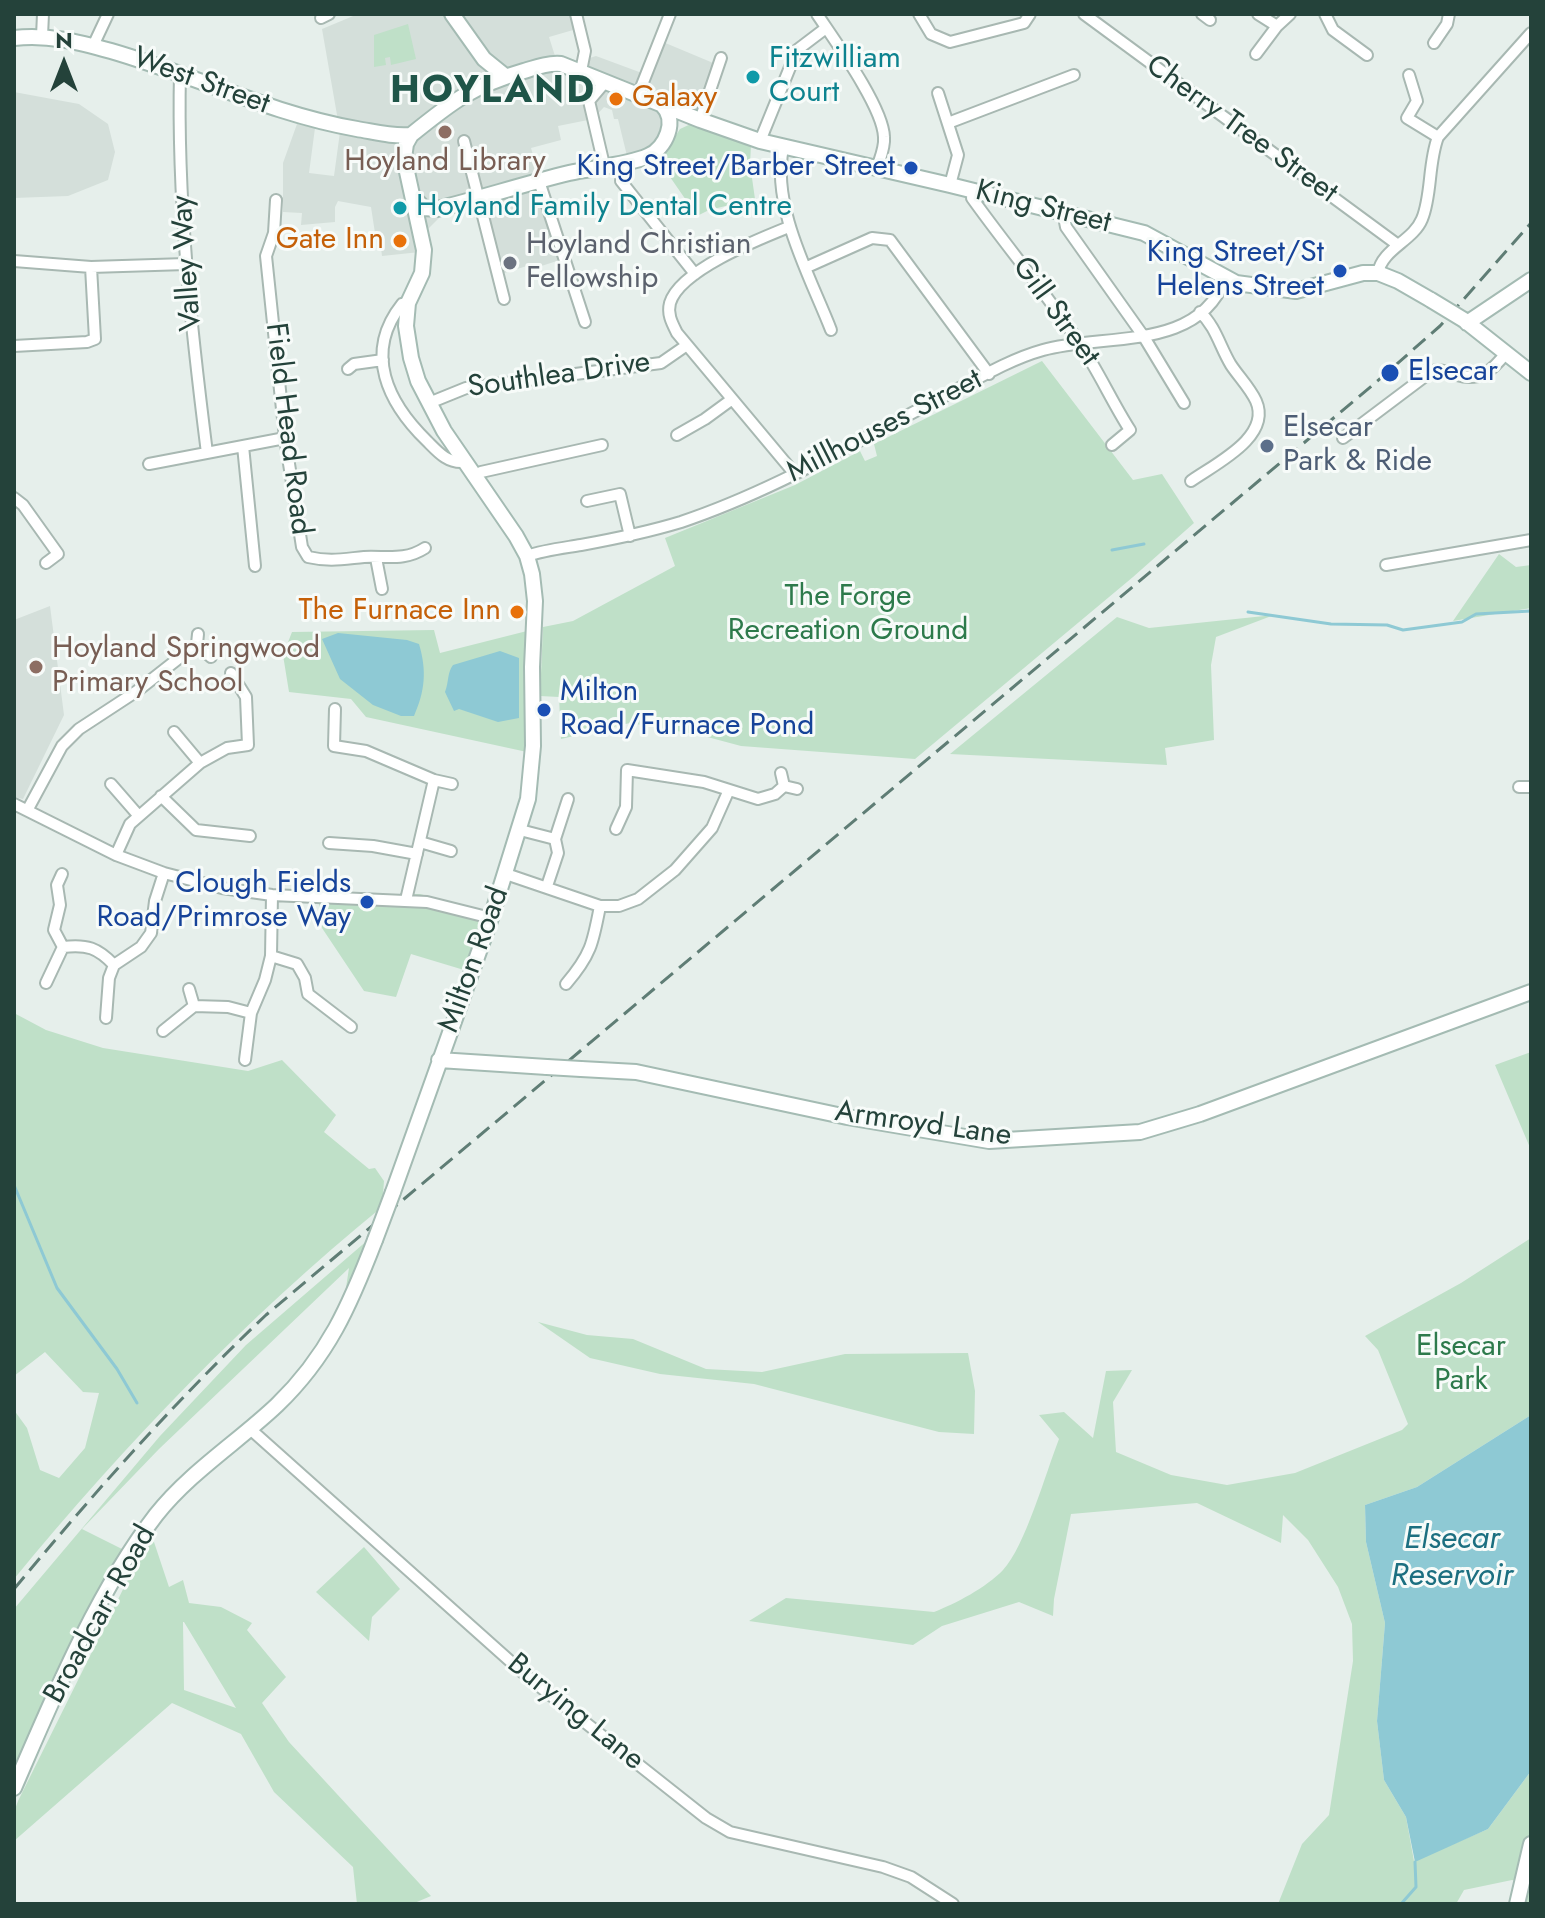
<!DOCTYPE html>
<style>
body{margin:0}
#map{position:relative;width:1545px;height:1918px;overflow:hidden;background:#e6efeb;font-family:Jost,sans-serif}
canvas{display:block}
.frame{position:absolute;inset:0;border:16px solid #24423a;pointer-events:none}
.north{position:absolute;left:24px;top:24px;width:80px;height:80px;-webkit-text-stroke:6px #f7fbf9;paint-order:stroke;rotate:0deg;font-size:22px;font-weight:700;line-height:32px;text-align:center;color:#24423a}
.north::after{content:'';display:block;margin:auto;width:28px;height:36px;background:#24423a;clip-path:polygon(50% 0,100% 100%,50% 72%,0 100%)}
</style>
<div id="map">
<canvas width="1545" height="1918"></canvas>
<div class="frame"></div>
<div class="north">N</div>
</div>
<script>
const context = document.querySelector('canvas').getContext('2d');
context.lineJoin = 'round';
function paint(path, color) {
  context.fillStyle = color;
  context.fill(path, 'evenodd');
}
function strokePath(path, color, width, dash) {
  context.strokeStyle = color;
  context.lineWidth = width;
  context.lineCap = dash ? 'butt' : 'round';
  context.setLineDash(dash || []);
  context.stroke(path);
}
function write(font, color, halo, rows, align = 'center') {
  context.font = font + ' Jost,sans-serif';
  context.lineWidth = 6;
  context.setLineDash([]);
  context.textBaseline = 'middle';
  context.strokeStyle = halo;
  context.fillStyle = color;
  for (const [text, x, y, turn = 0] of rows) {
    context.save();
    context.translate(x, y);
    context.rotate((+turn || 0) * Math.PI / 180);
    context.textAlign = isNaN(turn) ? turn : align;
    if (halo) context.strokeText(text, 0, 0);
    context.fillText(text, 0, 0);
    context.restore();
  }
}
const built = new Path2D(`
 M358 14H576L580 28 549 37 555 56 577 62 596 56 650 76 663 42 718 65 698 116H676L665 139 628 160 618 119H614L612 110 604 107 593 119 558 126 561 140 531 148 540 178 532 181 560 260 532 269 530 265 501 274 485 204 440 217 418 239 420 252 382 256 381 248 372 250 370 235 375 233 371 207 338 201 335 207V222L301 225 302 213 283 212V163L297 124 315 128 309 173 334 176 340 132 322 29Z
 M14 92 79 104 108 124 115 152 108 180 68 196 14 198Z
 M50 606 64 715 23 799 14 797V620Z`);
const green = new Path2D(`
 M408 24 416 59 391 65 390 57 385 58 386 65 374 67V35Z
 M693 123 751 145 750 164 755 199 709 210 697 216 659 161 680 129Z
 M1042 361 1133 480 1162 474 1194 523 1133 577 915 759 741 746 700 735 630 723 561 739 559 697 540 696 543 627 573 621 675 566 665 538 795 485 860 451 865 461 877 456 874 444Z
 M1499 554 1516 567 1531 565V608L1453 621Z
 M1274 615 1216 637 1211 665 1214 740 1165 748 1167 765 950 754 1117 617 1149 628Z
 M434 630 440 653 527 631V752L366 717 351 699 289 692 283 655 292 632Z
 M420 894 483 911 464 970 411 954 396 997 364 991 322 928 318 895Z
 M14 1013 46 1030 103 1048 248 1071 282 1060 336 1115 324 1132 369 1169 375 1168 384 1181 382 1207C246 1318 125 1444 14 1579V1410L27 1428 40 1470 59 1478 85 1448 99 1393 83 1392 45 1352 14 1376Z
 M1531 1052V1150L1495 1065Z
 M1531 1238V1415L1417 1487 1365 1505 1366 1542 1385 1623 1377 1721 1384 1780 1406 1817 1414 1861 1488 1829 1531 1771V1904H1524L1529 1884 1512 1880 1464 1890 1456 1904H1278L1302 1844 1329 1815 1353 1661 1352 1624 1338 1587 1308 1540 1283 1515 1281 1543 1197 1503 1071 1514 1054 1599 1053 1616 1019 1602 942 1626 913 1645 749 1621 786 1598 934 1612C955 1604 987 1587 1003 1570 1025 1547 1046 1472 1059 1439L1039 1415 1064 1412 1093 1438 1106 1371 1132 1370 1113 1402 1116 1452 1171 1475 1227 1485 1295 1473 1402 1430 1408 1424 1378 1350 1365 1336 1461 1283Z
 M369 1239 344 1301 349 1268 159 1449 82 1529 124 1550 14 1772V1609L160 1436 246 1345Z
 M538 1322 587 1335 633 1339 706 1369 762 1372 845 1354 968 1353 975 1391 974 1434 939 1432 754 1384 660 1374 590 1358Z
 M153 1539 169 1587 183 1580 189 1603 221 1607 252 1623 247 1630 286 1677 262 1703 289 1742 431 1896 412 1904H357L353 1867 274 1792 241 1734 172 1703 14 1841V1812L18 1801 145 1545ZM183 1622H184L236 1708 184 1690Z
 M364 1547 400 1589 372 1617 369 1641 316 1592Z`);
const water = new Path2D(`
 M338 633 407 640 419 644C427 671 425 691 414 716H401L373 705 340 679 322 639Z
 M500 651 519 658V718L498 722 459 709 454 711 445 692C449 682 447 673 453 665Z
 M1531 1415V1771L1488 1829 1415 1862 1406 1817 1384 1780 1377 1721 1385 1623 1366 1542 1365 1505 1417 1487Z`);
const stream = new Path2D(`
 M1112 550 1144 544
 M1248 612 1331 624 1387 625 1403 630 1462 622 1476 614 1531 611
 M14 1185 57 1288 117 1369 137 1403
 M1401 1904 1416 1887 1415 1862`);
const street = new Path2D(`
 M576 14 585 51 581 71
 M817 14C835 41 883 107 884 137 885 148 880 158 877 168
 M919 14 931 34 950 42 1024 23 1030 14
 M1084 14 1398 245
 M1202 14 1210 20
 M1258 14 1277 26
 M1325 14 1333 30 1367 55
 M321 18 329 14
 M42 36 43 14
 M1434 43 1447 24 1449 14
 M93 46 108 14
 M1256 54 1277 26 1290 14
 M180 73C177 200 191 327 207 453
 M1409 75 1417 101 1407 118 1438 137
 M938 93 958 155 950 185
 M638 95 670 14
 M700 120 721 58
 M948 123 1074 75
 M464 141 504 299
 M760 141 797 50 826 28
 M783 148C771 207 810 276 831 330
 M604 165 589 101 606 81
 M539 181 585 322
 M621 181 695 274
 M973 190 972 198C1007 247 1047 294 1080 344 1099 372 1112 402 1130 430L1112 445
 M276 200 274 233 266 256 285 438 302 547 308 557C330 562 343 559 364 557 387 556 405 561 425 548
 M1063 212 1066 227 1144 337 1184 403
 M789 227C759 239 680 270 670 303 667 314 672 323 677 333L794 473
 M14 261 91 267 186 264
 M807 267 872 238 890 240 989 374
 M1378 273C1382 249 1413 241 1422 219 1432 195 1428 163 1438 137L1531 33
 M408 303 402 304C363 353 388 403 427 441 438 452 447 463 463 462
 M14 346 87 342 95 339 91 267
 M348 369 354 364 383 360
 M429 403 466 388 661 363 687 345
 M677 435 705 419 731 400
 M1343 438 1432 371C1442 369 1448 372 1457 375 1480 382 1493 370 1506 353
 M243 446 255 566
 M149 464 285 438
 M473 476 481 472 602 445
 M1191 481C1215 464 1272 437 1256 401 1250 388 1239 377 1231 365 1220 347 1216 327 1200 312
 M14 498 23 505 58 554 46 563
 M587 501 620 494 630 536
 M527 556C544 550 563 548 581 545 614 539 648 532 681 522 771 492 855 442 939 399 972 382 1007 360 1043 350 1103 333 1198 352 1225 279
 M376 558 382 589
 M1386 565 1531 540
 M198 634 197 644 211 657
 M335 709 334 746 366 751 434 780 452 784
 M174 732 200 763
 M781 773 784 786
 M111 784 138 815
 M1519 787H1531
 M161 796 196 830 250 836
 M14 804 116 855 164 873 222 888 272 895 427 902 491 918
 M28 809 62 746 79 729 137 691 197 644
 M616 829 626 807 627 770 704 782 758 799 775 794 784 786 797 789
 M520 830 555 839 558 853 547 886
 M555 839 568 799
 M420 842 451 851
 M329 843 373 846 417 854
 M116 855 130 824 200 763 227 748 248 745 246 697 231 673
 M62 874 57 885 60 905 54 930 63 947
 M506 874 600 906H619L638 899 675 870 712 828 728 792
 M406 900 434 780
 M271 956 297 964 305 978 308 994 351 1027
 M46 983 63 947C87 944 98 948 114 965
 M566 984C591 955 593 943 600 906
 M189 989 194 1006
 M106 1018 109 978 114 965 141 947 151 933 155 901 164 873
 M163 1031 194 1006 228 1007 251 1013
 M245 1060 251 1013 265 980 271 956 272 895
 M249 1428 529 1678 706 1818 730 1832 883 1867 911 1877 953 1904`);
const secondary = new Path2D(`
 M452 14 484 59 505 76
 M14 38C48 34 78 42 111 51 194 75 271 114 357 129 375 132 393 137 411 135
 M414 198 424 208 437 209C481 198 524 184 569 173 591 168 628 165 648 156 666 148 678 120 662 105
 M1464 320 1531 373
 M1467 323 1531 280
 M439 1060 547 1067
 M581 1069 636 1072 847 1117 989 1141 1140 1132 1200 1114 1531 992
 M393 1192 491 918 528 799 533 746 532 667 535 601 532 574 527 556 516 536 444 431 418 381 411 358 406 326 408 303 422 273 424 250 404 158 406 144 411 135C453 101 472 86 524 71 537 67 548 63 561 64L700 120 760 141 950 185 1144 233 1236 283 1296 291 1363 273H1378L1398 281 1431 300
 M14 1788C53 1698 96 1593 156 1515 190 1472 238 1442 277 1405 328 1356 350 1305 375 1240
 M1517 1904 1531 1844`);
const rail = new Path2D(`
 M14 1589C94 1493 175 1401 266 1315L1374 384 1440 326 1531 223`);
const secondaryBridge = new Path2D(`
 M1431 300 1464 320
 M547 1067 581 1069
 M375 1240 393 1192`);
const markers = [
 [753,77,8,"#0f9aa8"],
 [616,99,8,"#e8710a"],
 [445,132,8,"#8d6e63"],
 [911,168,8,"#1a4fb4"],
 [400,208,8,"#0f9aa8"],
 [400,241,8,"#e8710a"],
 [510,263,8,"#6b7280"],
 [1340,271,8,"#1a4fb4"],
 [1390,373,10,"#1a4fb4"],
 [1267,446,8,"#5c6f8a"],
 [517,612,8,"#e8710a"],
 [36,667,8,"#8d6e63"],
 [544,710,8,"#1a4fb4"],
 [367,902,8,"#1a4fb4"]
];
const cultureNames = [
 ["Fitzwilliam",769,60],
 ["Court",769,94],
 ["Hoyland Family Dental Centre",416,208]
];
const streetNames = [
 ["West Street",201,82,20],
 ["Cherry Tree Street",1241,130,36],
 ["King Street",1043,208,14],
 ["Valley Way",188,263,-94],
 ["Gill Street",1055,312,54],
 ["Southlea Drive",559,376,-8],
 ["Millhouses Street",885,427,-27],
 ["Field Head Road",287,429,83],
 ["Milton Road",475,960,-70],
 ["Armroyd Lane",923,1125,8],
 ["Broadcarr Road",101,1615,-61],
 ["Burying Lane",575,1713,39]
];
const foodNames = [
 ["Galaxy",632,99,"left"],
 ["Gate Inn",384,241],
 ["The Furnace Inn",501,612]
];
const educationNames = [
 ["Hoyland Library",445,163],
 ["Hoyland Springwood",52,650,"left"],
 ["Primary School",52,684,"left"]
];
const transitNames = [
 ["King Street/Barber Street",895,168],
 ["King Street/St",1324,254],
 ["Helens Street",1324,288],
 ["Elsecar",1408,373,"left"],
 ["Milton",560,693,"left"],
 ["Road/Furnace Pond",560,727,"left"],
 ["Clough Fields",351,885],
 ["Road/Primrose Way",351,919]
];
const worshipNames = [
 ["Hoyland Christian",526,246],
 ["Fellowship",526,280]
];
const serviceNames = [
 ["Elsecar",1283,429],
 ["Park & Ride",1283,463]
];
const parkNames = [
 ["The Forge",848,598],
 ["Recreation Ground",848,632],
 ["Elsecar",1461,1348],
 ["Park",1461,1382]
];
const waterNames = [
 ["Elsecar",1452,1540],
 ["Reservoir",1452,1577]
];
const districtNames = [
 ["HOYLAND",493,93]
];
paint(built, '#d4dfda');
paint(green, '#bfe0c8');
paint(water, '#8ec9d4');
strokePath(stream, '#8ec9d4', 3);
strokePath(street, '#a8b8b2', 14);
strokePath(secondary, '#a4bbb3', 18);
strokePath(street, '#fff', 10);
strokePath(secondary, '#fff', 14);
strokePath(rail, '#5f7d75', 3, [16, 8]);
strokePath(secondaryBridge, '#a4bbb3', 18, []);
strokePath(secondaryBridge, '#fff', 14);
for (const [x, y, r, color] of markers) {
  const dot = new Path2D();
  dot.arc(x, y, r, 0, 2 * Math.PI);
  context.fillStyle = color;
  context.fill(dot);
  strokePath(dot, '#f7fbf9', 3);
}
write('30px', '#0d838f', '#f7fbf9', cultureNames, 'left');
write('30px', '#24423a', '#f7fbf9', streetNames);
write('30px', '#c56008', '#f7fbf9', foodNames, 'right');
write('30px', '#785e54', '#f7fbf9', educationNames);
write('30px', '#164399', '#f7fbf9', transitNames, 'right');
write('30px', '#5b616d', '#f7fbf9', worshipNames, 'left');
write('30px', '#4e5e75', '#f7fbf9', serviceNames, 'left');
write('30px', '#2d7a4b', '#f7fbf9', parkNames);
write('italic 32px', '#1c6f80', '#f7fbf9', waterNames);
context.letterSpacing = '2px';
write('bold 38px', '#1f5548', '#f7fbf9', districtNames);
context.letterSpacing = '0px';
</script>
